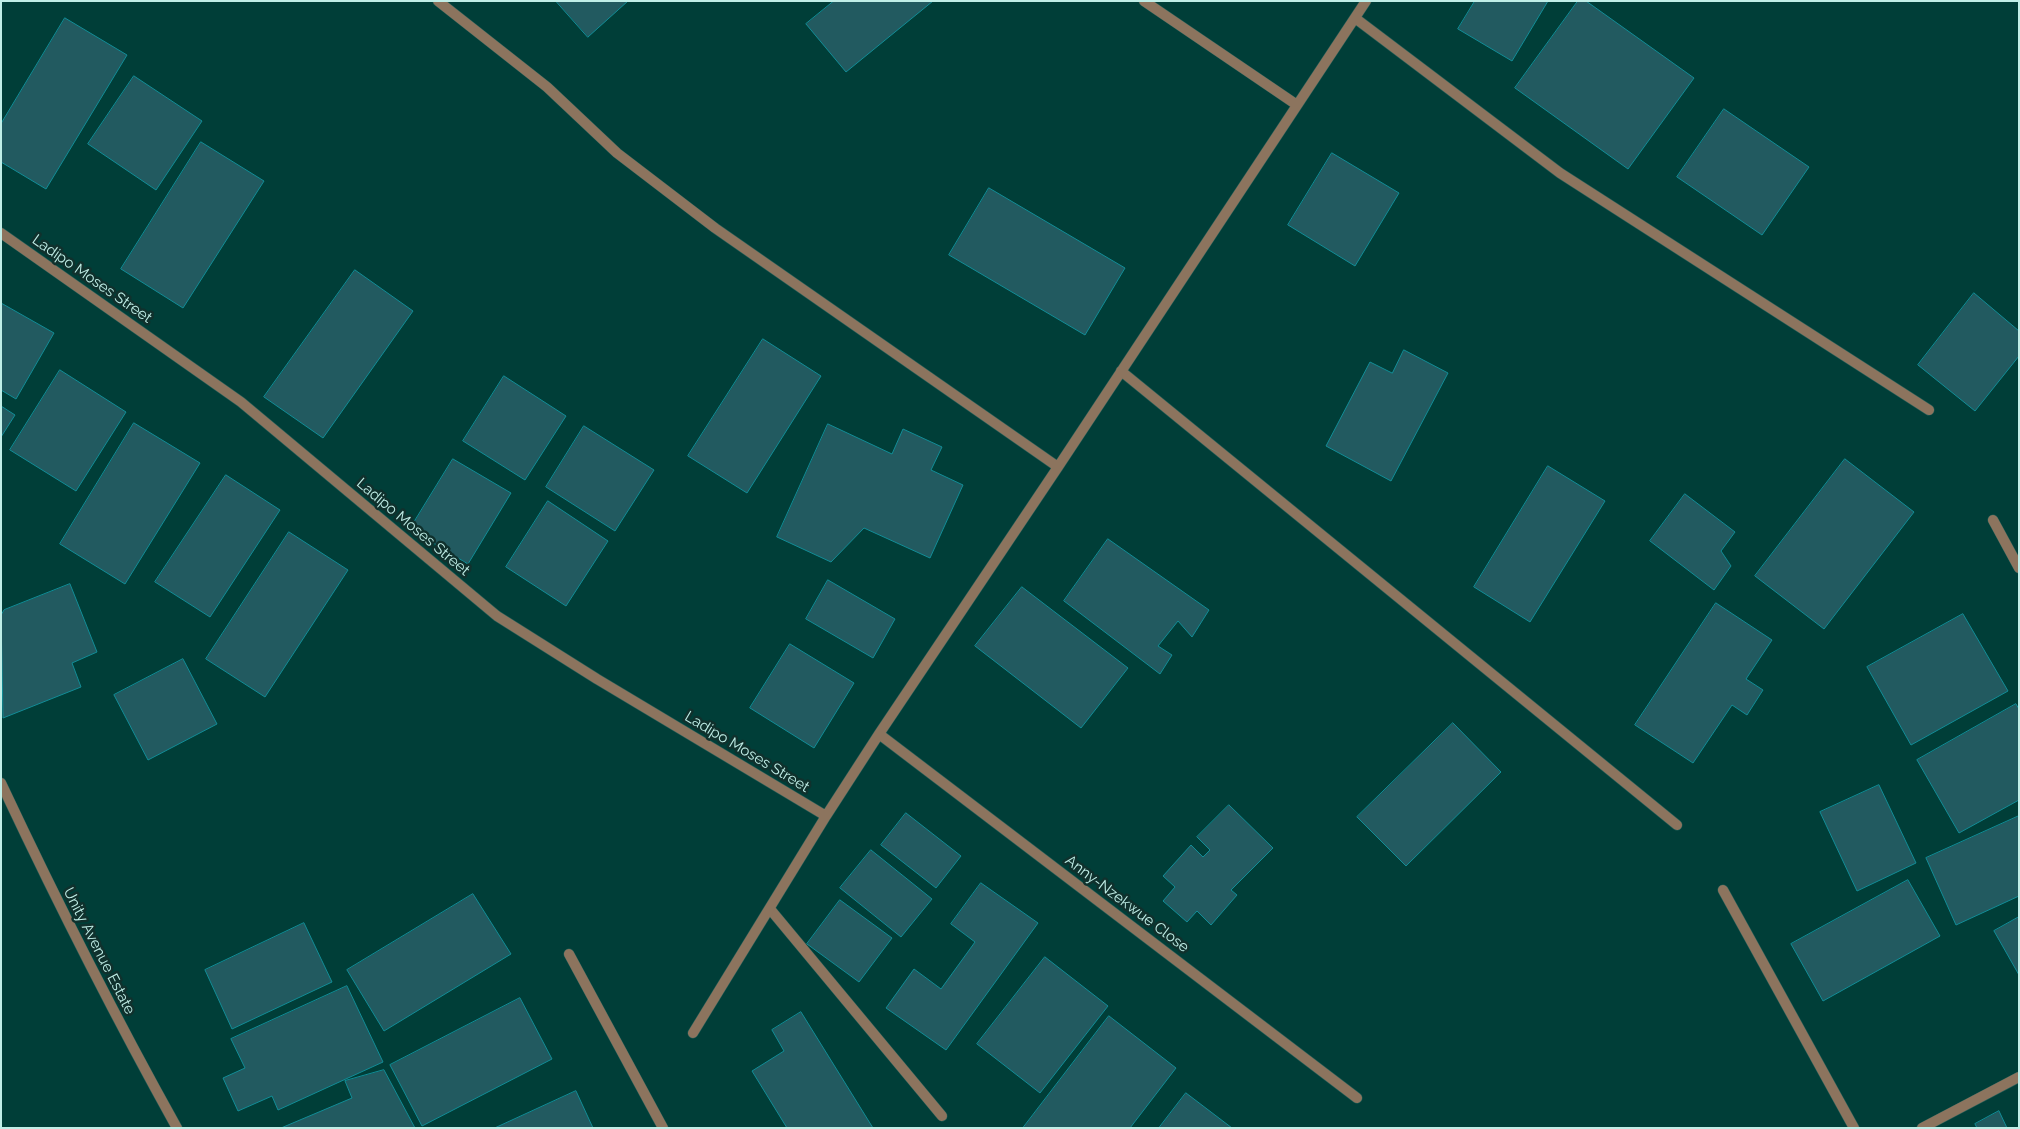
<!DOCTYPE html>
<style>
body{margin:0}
#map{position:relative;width:2020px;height:1129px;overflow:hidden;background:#003e38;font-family:Raleway,sans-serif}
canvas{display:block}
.frame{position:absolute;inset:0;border:2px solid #c0eee7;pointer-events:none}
</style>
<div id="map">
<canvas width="2020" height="1129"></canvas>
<div class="frame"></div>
</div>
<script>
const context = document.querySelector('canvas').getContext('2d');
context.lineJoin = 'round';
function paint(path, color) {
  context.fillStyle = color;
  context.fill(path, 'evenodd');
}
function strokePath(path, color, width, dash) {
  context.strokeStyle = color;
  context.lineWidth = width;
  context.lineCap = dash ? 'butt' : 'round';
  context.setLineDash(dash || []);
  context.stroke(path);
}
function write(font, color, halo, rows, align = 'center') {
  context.font = font + ' Raleway,sans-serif';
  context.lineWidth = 5;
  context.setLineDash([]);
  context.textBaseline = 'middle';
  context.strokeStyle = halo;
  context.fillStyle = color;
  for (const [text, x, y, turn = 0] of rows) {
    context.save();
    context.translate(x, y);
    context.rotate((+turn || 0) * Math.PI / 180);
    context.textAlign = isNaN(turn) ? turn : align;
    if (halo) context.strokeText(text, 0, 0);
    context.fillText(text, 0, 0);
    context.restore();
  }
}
const building = new Path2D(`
 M556 1H628L588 37Z
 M834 1H933L846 72 806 24Z
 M1475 1H1548L1512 61 1458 29Z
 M1578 1H1586L1694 78 1628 169 1515 88Z
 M65 18 127 55 46 189 1 162V124Z
 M134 76 202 121 156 190 88 144Z
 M1724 109 1809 167 1762 235 1677 177Z
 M201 142 264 181 183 308 121 269Z
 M1332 153 1399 193 1355 266 1288 225Z
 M989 188 1125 268 1085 335 949 255Z
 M355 270 413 311 323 438 264 397Z
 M1974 293 2019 331V356L1975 411 1918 365Z
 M1 303 54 333 16 399 1 390Z
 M763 339 821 376 747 493 688 456Z
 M1404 350 1448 373 1391 481 1326 446 1370 362 1392 373Z
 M60 370 126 412 76 491 10 450Z
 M504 376 566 416 525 480 463 441Z
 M1 406 15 415 1 437Z
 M134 423 200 463 125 584 60 544Z
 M828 424 892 454 903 429 942 447 931 470 963 485 930 558 864 528 831 562 777 537Z
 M584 426 654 470 615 531 546 487Z
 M453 459 511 493 468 564 410 529Z
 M1845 459 1914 512 1824 629 1755 576Z
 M1548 466 1605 501 1530 622 1474 587Z
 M226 475 280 510 210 617 155 582Z
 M1685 494 1735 532 1721 551 1731 566 1714 590 1650 541Z
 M548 501 608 541 566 606 506 567Z
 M289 532 348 570 265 697 206 659Z
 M1108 539 1209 610 1192 637 1178 621 1158 646 1172 655 1160 674 1064 601Z
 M828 580 895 619 873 658 806 619Z
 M70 584 97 652 72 663 81 687 3 718 1 615 4 610Z
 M1022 587 1128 668 1081 728 975 646Z
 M1716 603 1772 640 1746 679 1763 690 1747 715 1732 705 1693 763 1635 725Z
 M1963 614 2008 691 1911 745 1867 667Z
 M790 644 854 683 814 748 750 708Z
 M183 659 217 724 148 760 114 695Z
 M2016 704 2019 709V800L1959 833 1917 760Z
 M1453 723 1501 772 1406 866 1357 817Z
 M1879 785 1916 863 1857 891 1820 812Z
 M1229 805 1273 848 1231 890 1237 895 1211 925 1197 911 1187 922 1163 901 1175 887 1163 876 1191 845 1203 857 1210 850 1197 837Z
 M906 813 961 856 936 888 881 845Z
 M2019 816V896L1956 925 1926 858Z
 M871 850 932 899 901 937 840 888Z
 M1908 880 1940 936 1823 1001 1791 944Z
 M981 883 1038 923 946 1050 886 1008 914 969 941 989 975 942 951 924Z
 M473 894 511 954 384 1031 347 970Z
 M840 900 892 938 859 982 807 944Z
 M2019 917V975L1994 931Z
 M304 923 332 982 232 1029 205 970Z
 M1045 957 1108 1006 1040 1093 977 1044Z
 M347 986 383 1062 278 1110 272 1096 238 1111 223 1078 245 1068 231 1039Z
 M520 998 552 1059 422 1126 390 1065Z
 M801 1012 873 1128H787L752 1071 784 1051 772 1030Z
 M1109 1016 1176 1068 1130 1128H1023Z
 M384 1070 415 1128H281L352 1098 345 1081Z
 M576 1091 593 1128H495Z
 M1186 1093 1232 1128H1159Z
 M1999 1111 2007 1128H1977L1975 1124Z`);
const lane = new Path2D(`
 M770 909 942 1116`);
const street = new Path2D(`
 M438 1 547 87 617 153 715 228 1058 467
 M1144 1 1297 105
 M1355 18 1560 173 1929 410
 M1 233 241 402 497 616 597 679 826 816
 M1121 371 1677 825
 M1993 520 2019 568
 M879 734 1357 1098
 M1 783C56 900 114 1015 177 1128
 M1723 890 1854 1128
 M569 954 663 1128
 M693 1033 826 816 879 734 1058 467 1366 1
 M1922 1128 2019 1077`);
const streetNames = [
 ["Ladipo Moses Street",92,279,35],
 ["Ladipo Moses Street",413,527,40],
 ["Ladipo Moses Street",747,752,31],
 ["Anny-Nzekwue Close",1127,904,37],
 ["Unity Avenue Estate",99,951,63]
];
paint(building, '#225a60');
strokePath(building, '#118d97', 1);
strokePath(lane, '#235e58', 11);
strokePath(street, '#235e58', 11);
strokePath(lane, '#8c745e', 10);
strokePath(street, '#8c745e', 10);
write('15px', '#c0eee7', '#10312d', streetNames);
</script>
